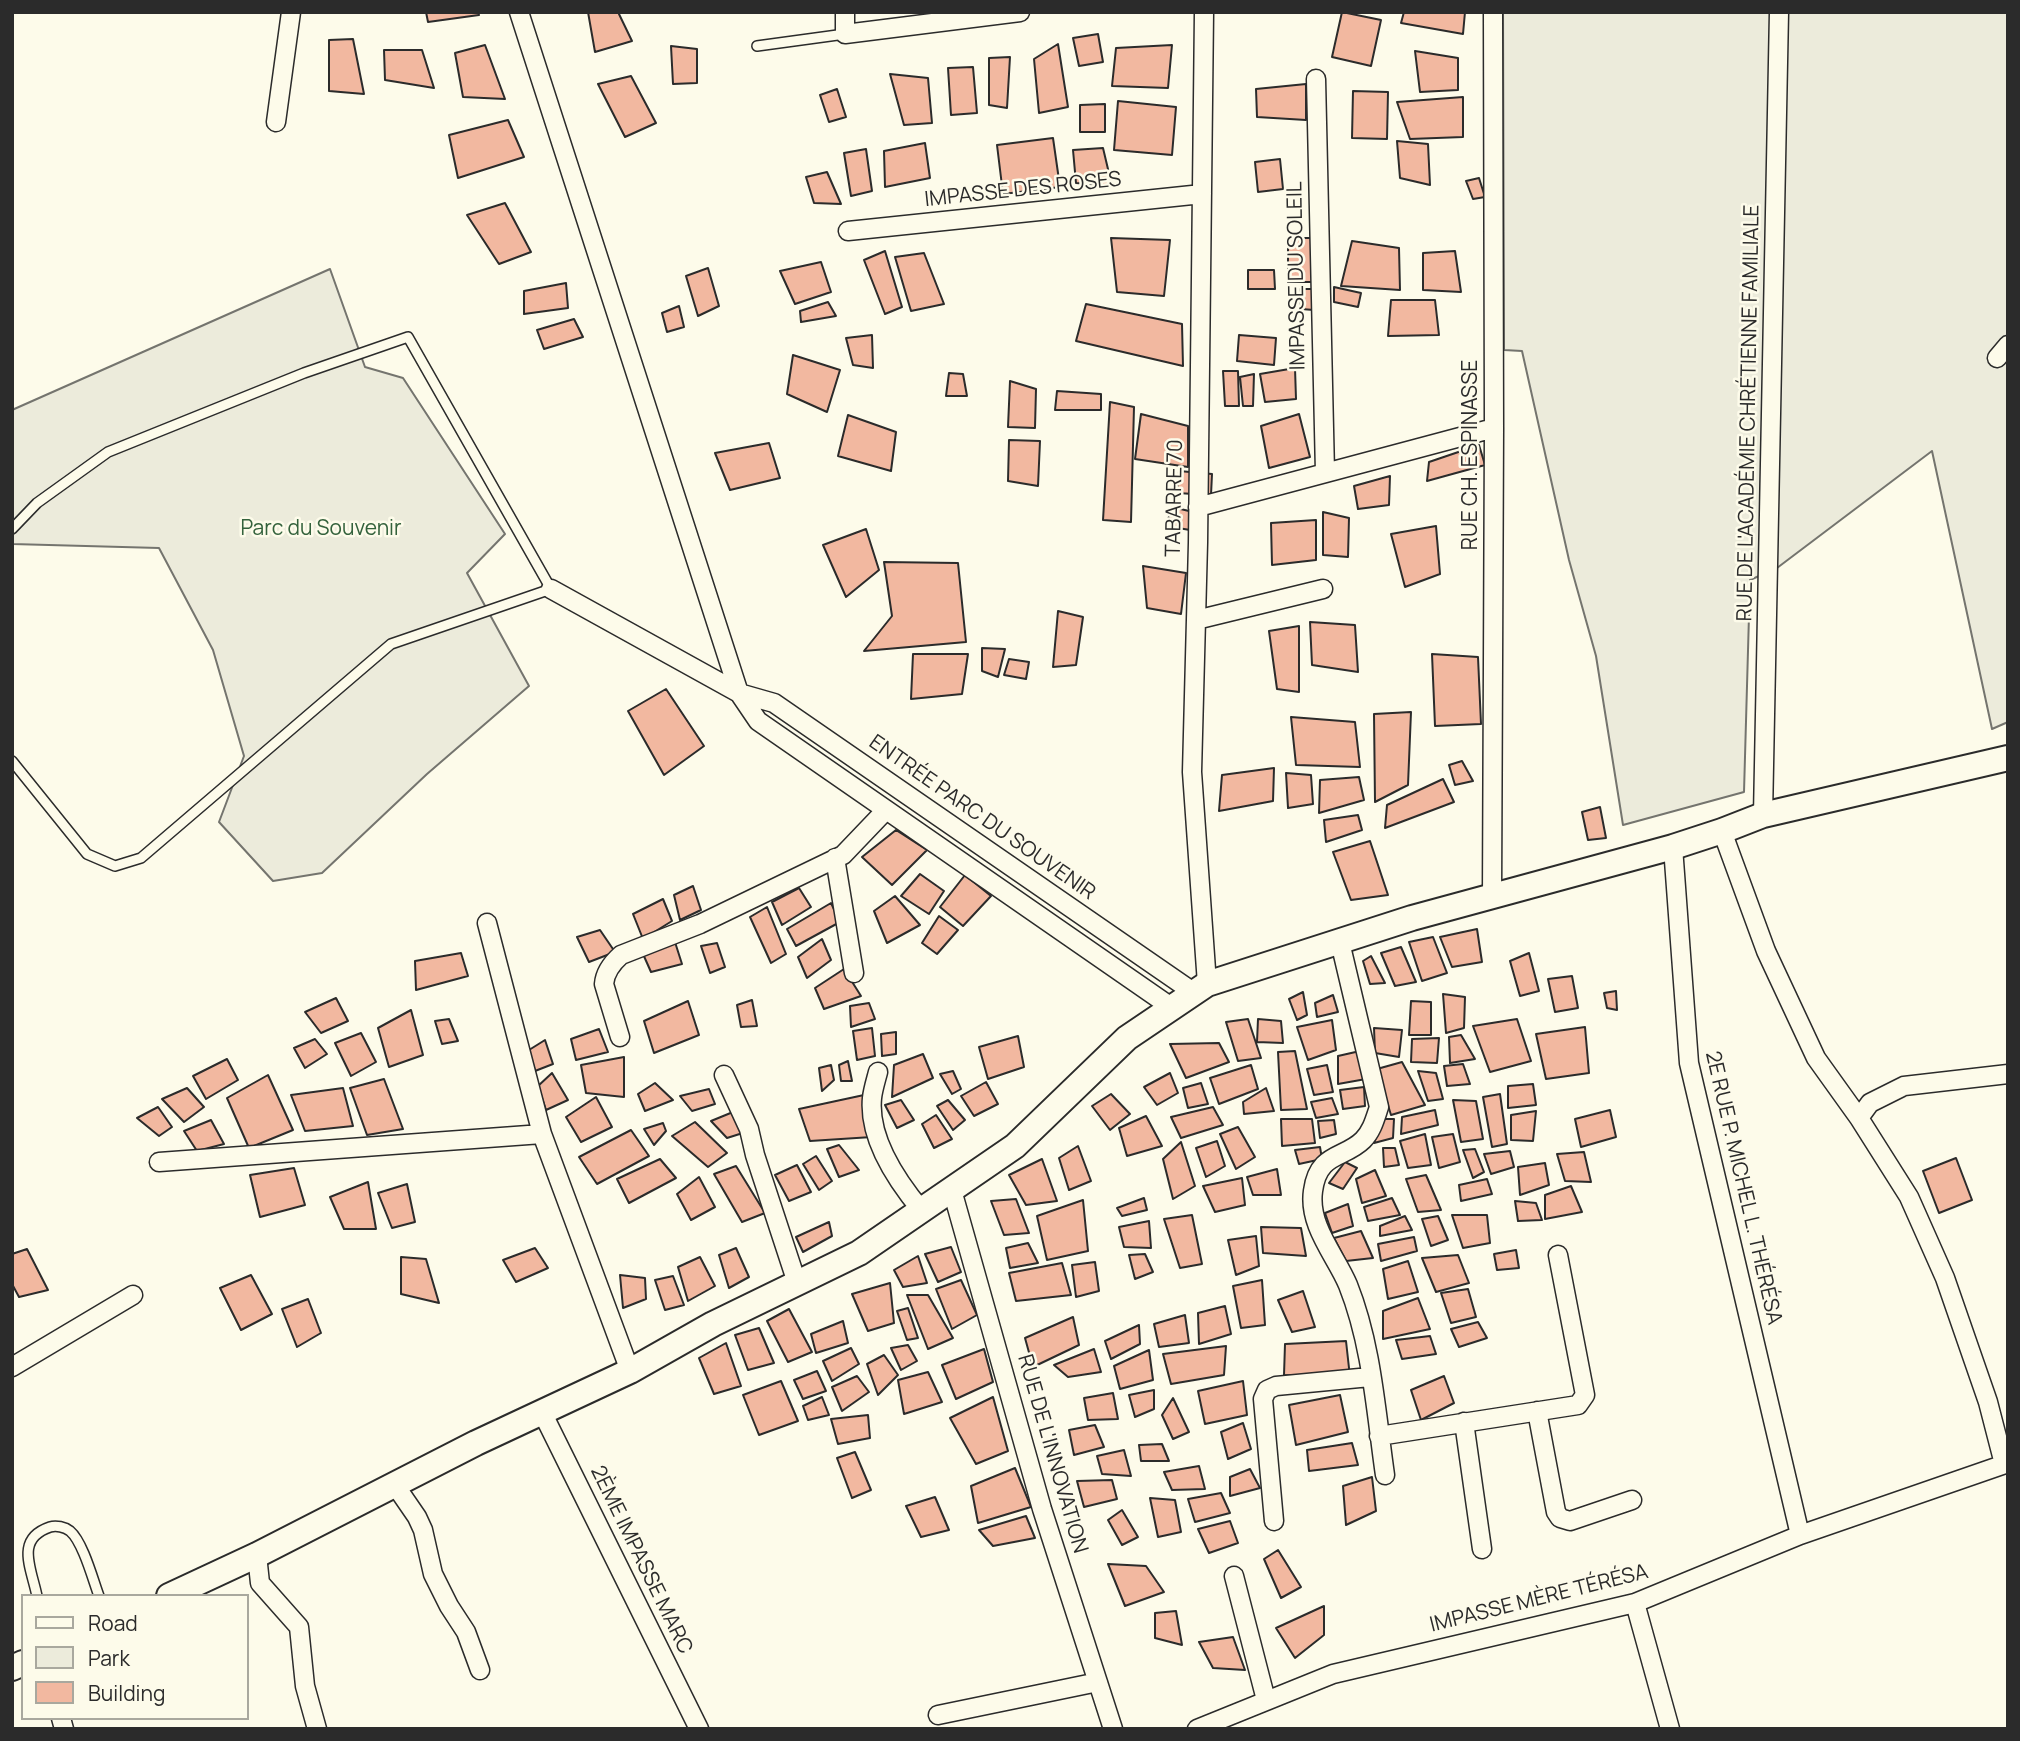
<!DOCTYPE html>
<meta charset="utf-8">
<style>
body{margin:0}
#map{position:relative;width:2020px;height:1741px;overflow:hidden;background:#fdfbea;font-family:Manrope,sans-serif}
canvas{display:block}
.frame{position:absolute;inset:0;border:14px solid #2b2b2b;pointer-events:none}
.legend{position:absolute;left:21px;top:1594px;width:228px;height:126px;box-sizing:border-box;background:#fdfbea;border:2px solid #a9a89e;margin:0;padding:9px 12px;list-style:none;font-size:21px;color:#2b2b2b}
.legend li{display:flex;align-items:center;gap:14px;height:35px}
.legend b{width:35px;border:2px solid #a9a89e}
</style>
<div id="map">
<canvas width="2020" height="1741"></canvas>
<div class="frame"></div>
<ul class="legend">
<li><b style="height:9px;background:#fdfbea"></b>Road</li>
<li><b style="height:19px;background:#ecebdb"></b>Park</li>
<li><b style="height:19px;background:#f2b8a0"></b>Building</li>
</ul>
</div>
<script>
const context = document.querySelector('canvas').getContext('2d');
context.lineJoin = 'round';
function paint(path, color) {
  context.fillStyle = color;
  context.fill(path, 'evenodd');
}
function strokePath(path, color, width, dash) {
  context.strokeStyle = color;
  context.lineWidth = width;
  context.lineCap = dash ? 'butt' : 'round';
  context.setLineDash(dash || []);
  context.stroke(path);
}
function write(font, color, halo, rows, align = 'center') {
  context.font = font + ' Manrope,sans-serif';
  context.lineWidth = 5;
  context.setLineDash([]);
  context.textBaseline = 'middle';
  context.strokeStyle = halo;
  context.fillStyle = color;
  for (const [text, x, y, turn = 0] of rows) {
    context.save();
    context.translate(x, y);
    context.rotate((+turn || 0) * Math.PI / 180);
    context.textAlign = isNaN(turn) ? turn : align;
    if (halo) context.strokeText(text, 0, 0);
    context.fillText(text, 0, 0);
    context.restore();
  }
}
const green = new Path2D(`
 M1503 12H2008V722L1992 729 1932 451 1777 568 1750 580 1744 792 1623 825 1596 656 1569 560 1522 351 1504 350Z
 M330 269 365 367 403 378 505 534 467 573 529 686 427 774 322 873 273 881 219 822 244 756 213 650 159 548 12 544V410Z`);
const building = new Path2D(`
 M426 12H478L479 15 428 22Z
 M588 12H618L632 41 595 52Z
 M1342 12 1381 20 1371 66 1332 57Z
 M1404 12H1465L1463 34 1401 23Z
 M1098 34 1103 62 1079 66 1073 38Z
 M353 39 364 94 329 91V40Z
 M1058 44 1068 107 1039 113 1034 59Z
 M485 45 505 99 463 97 455 53Z
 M1172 45 1168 88 1112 86 1116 48Z
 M671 46 697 49V83L673 84Z
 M384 50H422L434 88 385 80Z
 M1415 51 1458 58V90L1420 92Z
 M1010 57 1007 108 989 105V58Z
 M973 67 977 113 951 115 948 68Z
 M890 74 928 78 932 123 904 125Z
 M631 76 656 123 625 137 598 84Z
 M1306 84V120L1257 117 1256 89Z
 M837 89 846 117 829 122 820 95Z
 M1353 91 1388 92 1387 139 1352 138Z
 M1463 97V137L1410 139 1397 102Z
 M1118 101 1176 107 1172 155 1114 150Z
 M1105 104V132H1080V105Z
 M508 120 524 157 458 178 449 135Z
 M1053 138 1060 187 1003 194 997 145Z
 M1397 141 1428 144 1430 185 1400 178Z
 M925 143 930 178 885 187 884 151Z
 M1103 148 1112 186 1076 183 1073 150Z
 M866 149 872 191 851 196 844 153Z
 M1280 159 1283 189 1258 192 1255 162Z
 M827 172 841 204 814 203 806 177Z
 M1479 178 1485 197 1473 199 1466 181Z
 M505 203 531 252 499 264 467 215Z
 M1111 238 1170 240 1164 296 1117 292Z
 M1288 238H1312V282H1288Z
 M1352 241 1399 248 1400 290 1341 286Z
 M885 251 902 307 885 314 864 260Z
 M1455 251 1461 292 1423 290V253Z
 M924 253 944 304 911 311 895 257Z
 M821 262 831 292 795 304 780 271Z
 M708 268 719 306 698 316 686 276Z
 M1248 270H1274L1275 289H1248Z
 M566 283 568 308 524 314V291Z
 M1334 287 1361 293 1358 307 1334 302Z
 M1300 289H1313L1314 310 1301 309Z
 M1391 300H1435L1439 335 1388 336Z
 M828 302 836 316 801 322 800 311Z
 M1086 304 1182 324 1183 366 1076 341Z
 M679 306 684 327 667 332 662 313Z
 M574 319 583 337 544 349 537 330Z
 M872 335 873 368 853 365 846 338Z
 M1239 335 1276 338 1274 365 1237 361Z
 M793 355 840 370 827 412 787 394Z
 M1295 368 1296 399 1265 402 1260 374Z
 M1223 371H1238L1239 406H1225Z
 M949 373 963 374 967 396H946Z
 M1254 374 1253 406H1243L1240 377Z
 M1010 381 1036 389 1035 428 1008 427Z
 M1057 391 1101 394V410H1055Z
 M1110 402 1134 407 1131 522 1103 520Z
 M1141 414 1188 426V467L1135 459Z
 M1299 414 1310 457 1269 468 1261 426Z
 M848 415 896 432 891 471 838 456Z
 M1009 440 1040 441 1038 486 1008 481Z
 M769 443 780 478 730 490 715 453Z
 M1479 445 1485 465 1427 481 1429 462Z
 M1179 471 1212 474 1211 495 1177 493Z
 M1390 476 1389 505 1358 509 1354 486Z
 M1172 507 1189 511 1190 530 1166 526Z
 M1323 512 1349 518 1348 557 1323 555Z
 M1316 520V560L1272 565 1271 523Z
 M1436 526 1440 574 1405 587 1391 534Z
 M866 529 879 570 846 597 823 545Z
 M884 562 958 563 966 642 864 651 892 616Z
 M1143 566 1186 573 1181 614 1147 608Z
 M1058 611 1083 617 1076 665 1053 667Z
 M1310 622 1355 625 1358 672 1312 665Z
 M1299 626V692L1277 689 1269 631Z
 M982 648 1005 649 998 677 982 671Z
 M913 654H968L962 694 911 699Z
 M1432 654 1478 657 1481 724 1435 726Z
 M1009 659 1029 662 1026 679 1004 675Z
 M666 689 704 746 664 775 628 711Z
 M1411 712 1408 785 1375 802 1374 714Z
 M1291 717 1355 722 1360 767 1296 765Z
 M1462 761 1473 781 1455 785 1449 765Z
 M1274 768 1273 801 1219 811 1222 775Z
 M1286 773 1311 775 1313 804 1288 808Z
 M1359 777 1364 800 1319 813 1320 780Z
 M1443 779 1454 802 1385 828 1387 805Z
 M1600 807 1606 838 1588 840 1582 812Z
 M1358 815 1362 830 1326 842 1324 820Z
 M896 830 927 850 892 885 862 857Z
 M1370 841 1388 895 1351 900 1333 852Z
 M920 874 944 891 929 914 901 896Z
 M965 875 991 896 963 926 940 907Z
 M693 886 701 910 680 920 674 895Z
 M799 888 811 907 782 925 772 902Z
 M895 896 920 925 887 943 874 911Z
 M663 899 672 921 643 939 633 914Z
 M831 903 840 922 796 946 787 929Z
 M767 907 786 954 771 963 750 917Z
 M939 916 958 930 937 954 922 943Z
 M1477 929 1482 962 1452 967 1440 937Z
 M600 930 615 952 589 962 577 937Z
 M1433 937 1447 973 1422 981 1409 942Z
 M674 939 682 964 651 972 643 954Z
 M822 939 831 960 807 978 798 957Z
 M717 943 725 967 710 973 701 946Z
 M1401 947 1416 982 1395 986 1381 953Z
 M461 953 468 976 416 990 415 961Z
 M1529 953 1539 991 1520 996 1510 961Z
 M1371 956 1385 983 1370 984 1363 961Z
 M844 969 861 996 824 1009 815 988Z
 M1572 976 1578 1008 1555 1012 1548 979Z
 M1616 991 1617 1010 1607 1008 1604 993Z
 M1303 992 1307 1015 1297 1020 1289 999Z
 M1443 994 1465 997 1464 1028 1446 1033Z
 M1333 995 1338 1012 1317 1017 1315 1003Z
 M336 998 348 1021 321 1033 305 1012Z
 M752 1000 757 1026 741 1027 737 1005Z
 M688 1001 699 1035 654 1053 644 1021Z
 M1411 1001 1431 1002V1035H1409Z
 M869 1003 875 1019 851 1027 850 1006Z
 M411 1010 423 1055 389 1067 378 1028Z
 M449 1019 458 1041 442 1044 435 1021Z
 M1248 1019 1261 1058 1238 1061 1226 1022Z
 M1258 1019 1281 1021 1283 1043 1257 1042Z
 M1517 1019 1531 1061 1490 1072 1473 1026Z
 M1332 1020 1336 1050 1308 1060 1297 1027Z
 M1585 1027 1589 1073 1546 1079 1536 1034Z
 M872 1028 875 1056 857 1060 853 1031Z
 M1374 1028 1402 1030 1399 1057 1375 1053Z
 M599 1029 608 1052 576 1060 571 1039Z
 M896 1032V1054L882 1056 881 1034Z
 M361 1033 376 1062 351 1076 335 1043Z
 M1461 1035 1475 1059 1450 1063 1449 1037Z
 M1018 1036 1024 1067 988 1079 979 1047Z
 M1439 1038 1437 1063 1411 1062 1412 1039Z
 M315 1039 327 1054 305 1068 294 1048Z
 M545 1040 553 1064 535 1071 529 1050Z
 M1219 1043 1229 1062 1186 1078 1170 1044Z
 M1295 1051 1307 1109 1281 1110 1278 1052Z
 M1360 1051 1366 1079 1338 1084V1056Z
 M923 1054 933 1078 892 1097 894 1065Z
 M624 1057V1097L586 1093 581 1065Z
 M227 1059 238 1080 206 1099 193 1076Z
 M848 1061 852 1081H841L839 1065Z
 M1402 1062 1425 1105 1391 1115 1377 1069Z
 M1463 1064 1470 1084 1447 1086 1444 1066Z
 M831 1065 834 1080 822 1091 819 1068Z
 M1251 1065 1258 1089 1219 1104 1210 1078Z
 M1327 1065 1333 1092 1314 1095 1307 1069Z
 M953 1071 961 1089 952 1094 940 1074Z
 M1418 1071 1436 1073 1443 1099 1428 1101Z
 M552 1073 568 1100 546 1110 538 1086Z
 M1170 1073 1178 1093 1157 1105 1144 1087Z
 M268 1075 293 1130 249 1148 227 1098Z
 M384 1079 403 1129 367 1135 350 1088Z
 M986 1082 998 1104 974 1116 961 1096Z
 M655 1083 673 1100 645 1111 638 1094Z
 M1201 1083 1208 1104 1188 1108 1183 1088Z
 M1533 1084 1536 1105 1508 1108V1086Z
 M1364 1087 1365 1106 1343 1109 1340 1090Z
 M187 1088 204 1107 184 1122 162 1099Z
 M343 1088 353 1126 305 1131 291 1095Z
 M1266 1088 1274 1111 1244 1114 1243 1102Z
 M709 1089 715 1104 692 1111 680 1096Z
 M1111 1094 1130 1114 1110 1130 1092 1106Z
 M1500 1094 1507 1144 1492 1147 1483 1097Z
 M864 1095 872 1137 810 1141 799 1109Z
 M596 1097 612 1127 581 1142 566 1117Z
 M1332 1098 1338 1114 1316 1118 1311 1102Z
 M901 1100 914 1120 897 1128 885 1105Z
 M948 1100 965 1120 953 1130 937 1106Z
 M1453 1100 1476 1101 1483 1139 1461 1142Z
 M158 1107 172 1127 159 1136 137 1118Z
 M1213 1107 1223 1125 1181 1138 1171 1117Z
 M1435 1110 1438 1125 1401 1134 1402 1117Z
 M1610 1110 1616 1137 1581 1147 1575 1119Z
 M1536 1111 1533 1141 1511 1140V1115Z
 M733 1112 746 1132 727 1138 711 1121Z
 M936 1115 952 1139 934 1148 922 1124Z
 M1146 1116 1162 1146 1127 1156 1119 1128Z
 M1281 1119H1312L1315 1143 1282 1146Z
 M1382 1119H1394L1393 1138 1374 1143Z
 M211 1120 224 1144 197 1151 184 1131Z
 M1334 1120 1336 1134 1320 1138 1318 1121Z
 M695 1122 727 1153 708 1167 672 1136Z
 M663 1123 666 1131 654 1145 644 1129Z
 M1238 1127 1255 1157 1236 1169 1220 1134Z
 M631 1130 649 1156 597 1184 579 1157Z
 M1425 1134 1431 1165 1408 1168 1400 1141Z
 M1453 1134 1460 1162 1439 1168 1432 1137Z
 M1217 1141 1225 1166 1206 1177 1196 1148Z
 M1181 1142 1195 1186 1173 1199 1163 1159Z
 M839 1145 859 1170 839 1177 827 1149Z
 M1078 1146 1091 1181 1069 1190 1059 1158Z
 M1320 1147 1322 1159 1299 1164 1295 1150Z
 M1383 1148H1395L1399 1165 1384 1167Z
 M1475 1149 1484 1172 1473 1178 1463 1150Z
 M1510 1151 1514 1167 1491 1174 1484 1154Z
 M1584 1152 1591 1182 1565 1181 1557 1154Z
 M816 1156 832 1181 819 1190 803 1164Z
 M1956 1158 1972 1200 1939 1213 1923 1171Z
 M660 1159 676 1178 629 1203 617 1179Z
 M1042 1159 1057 1201 1026 1205 1009 1175Z
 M1345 1162 1357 1168 1343 1189 1329 1183Z
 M1545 1163 1549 1185 1520 1195 1518 1167Z
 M797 1165 811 1192 789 1201 775 1175Z
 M736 1166 765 1213 742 1222 714 1174Z
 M294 1168 305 1205 260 1217 250 1175Z
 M1277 1169 1281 1195H1253L1247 1177Z
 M1375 1170 1386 1196 1362 1203 1356 1179Z
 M1426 1175 1441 1210 1418 1212 1406 1179Z
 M699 1177 715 1207 691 1220 677 1194Z
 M1242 1178 1245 1205 1215 1212 1203 1186Z
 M1487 1179 1492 1194 1461 1201 1459 1185Z
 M368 1182 376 1229H344L330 1197Z
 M407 1184 415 1222 392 1228 378 1193Z
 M1571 1186 1582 1212 1545 1219V1195Z
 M1144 1198 1147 1210 1122 1216 1117 1208Z
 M1392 1198 1400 1215 1368 1221 1364 1207Z
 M1016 1199 1029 1233 1004 1235 991 1201Z
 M1083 1200 1088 1251 1047 1260 1037 1216Z
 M1515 1201 1536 1203 1542 1220 1518 1221Z
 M1348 1204 1353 1226 1332 1233 1325 1213Z
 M1192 1215 1202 1264 1180 1268 1164 1219Z
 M1452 1215H1487L1490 1243 1463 1248Z
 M1405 1216 1412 1230 1380 1236V1226Z
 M1438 1216 1448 1240 1431 1246 1422 1219Z
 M1149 1221 1151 1248 1124 1247 1119 1227Z
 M829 1222 832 1236 803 1252 796 1237Z
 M1261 1227 1301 1228 1306 1256 1263 1253Z
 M1361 1231 1373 1258 1346 1261 1334 1238Z
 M1256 1236 1259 1266 1236 1275 1228 1240Z
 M1414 1237 1417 1251 1381 1261 1378 1244Z
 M1028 1243 1038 1263 1010 1268 1006 1248Z
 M951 1247 961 1272 938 1282 925 1254Z
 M535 1248 548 1268 516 1282 503 1260Z
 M736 1248 749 1277 729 1288 719 1255Z
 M27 1249 48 1290 19 1297 12 1284V1254Z
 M1516 1250 1519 1268 1497 1270 1494 1254Z
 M1145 1254 1153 1272 1135 1279 1129 1255Z
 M1458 1255 1469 1283 1436 1292 1422 1258Z
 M918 1256 927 1283 903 1287 894 1270Z
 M401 1257 426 1259 439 1303 401 1294Z
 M700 1257 715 1286 688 1301 678 1267Z
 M1408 1261 1418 1292 1388 1299 1383 1269Z
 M1095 1262 1099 1291 1076 1297 1072 1265Z
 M1062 1263 1071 1295 1016 1301 1009 1273Z
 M251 1275 272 1314 241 1330 220 1288Z
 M620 1275 645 1278 646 1299 623 1308Z
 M673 1276 684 1305 665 1310 655 1280Z
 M961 1280 977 1315 952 1329 936 1289Z
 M1262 1280 1265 1325 1241 1328 1233 1286Z
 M890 1283 894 1323 868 1331 852 1294Z
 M1468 1289 1476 1317 1451 1323 1441 1293Z
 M1303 1291 1315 1327 1292 1332 1278 1300Z
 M907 1295H928L953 1338 928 1349Z
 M1418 1298 1430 1329 1383 1339V1311Z
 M308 1299 321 1333 297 1347 282 1309Z
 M1225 1306 1231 1334 1199 1344 1198 1313Z
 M908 1308 918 1338 907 1340 897 1311Z
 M789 1309 812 1352 788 1362 767 1321Z
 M1185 1315 1189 1343 1159 1347 1154 1324Z
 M1073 1317 1079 1345 1033 1367 1025 1338Z
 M843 1321 848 1343 816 1353 811 1334Z
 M1478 1322 1487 1338 1459 1347 1451 1329Z
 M1139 1325 1140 1344 1111 1359 1105 1341Z
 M759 1328 774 1363 748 1370 735 1335Z
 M1430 1336 1436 1354 1402 1359 1396 1340Z
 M1346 1341 1350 1377 1284 1375 1285 1344Z
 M726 1343 741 1386 714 1394 699 1358Z
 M908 1345 917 1361 901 1370 891 1348Z
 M1226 1346 1224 1375 1171 1384 1163 1354Z
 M851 1348 859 1364 832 1381 823 1361Z
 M984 1349 993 1382 956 1399 942 1365Z
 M1094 1349 1101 1372 1068 1377 1054 1365Z
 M1149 1350 1153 1380 1120 1389 1114 1366Z
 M884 1355 898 1375 878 1395 867 1364Z
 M817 1371 826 1391 803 1399 794 1380Z
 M928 1372 942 1402 904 1414 898 1380Z
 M857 1376 869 1392 842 1411 832 1387Z
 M1444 1376 1454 1403 1421 1420 1411 1390Z
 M781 1381 798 1421 759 1435 743 1395Z
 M1243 1381 1247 1415 1205 1424 1198 1391Z
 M1154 1390V1409L1135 1417 1129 1395Z
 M1113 1393 1118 1419 1088 1420 1084 1398Z
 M1340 1395 1348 1432 1296 1445 1289 1405Z
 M822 1397 829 1415 808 1420 803 1406Z
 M993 1397 1008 1451 976 1464 950 1418Z
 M1173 1398 1189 1432 1173 1439 1162 1415Z
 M868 1415 870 1438 838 1444 831 1419Z
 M1243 1423 1251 1449 1228 1459 1221 1432Z
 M1095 1425 1104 1447 1074 1455 1069 1430Z
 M1352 1443 1358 1465 1309 1471 1307 1450Z
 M1162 1444 1169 1461H1141L1139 1445Z
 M1124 1450 1131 1476 1102 1474 1097 1456Z
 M855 1452 871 1490 852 1498 837 1458Z
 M1199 1466 1205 1489 1172 1490 1164 1472Z
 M1015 1468 1031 1507 978 1523 971 1486Z
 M1250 1469 1260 1488 1230 1496V1477Z
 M1372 1477 1376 1511 1346 1525 1343 1486Z
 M1112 1480 1117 1499 1084 1507 1077 1481Z
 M1221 1493 1230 1513 1195 1522 1188 1499Z
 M935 1497 949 1530 921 1537 906 1506Z
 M1150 1498 1175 1500 1181 1532 1158 1537Z
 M1122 1510 1138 1537 1122 1545 1108 1520Z
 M1026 1516 1035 1538 993 1546 979 1530Z
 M1230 1521 1238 1543 1209 1553 1198 1529Z
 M1278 1550 1301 1587 1281 1598 1264 1559Z
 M1108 1564 1146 1566 1164 1592 1125 1606Z
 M1324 1606V1635L1295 1658 1276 1628Z
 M1176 1611 1182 1645 1155 1638V1613Z
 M1233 1637 1245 1670 1213 1668 1199 1642Z`);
const lane = new Path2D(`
 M757 46 845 34
 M12 529 37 503 108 452 304 373 408 337 551 589 391 644 141 858 115 866 87 854 12 761
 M37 1596C31 1567 15 1539 50 1527 56 1525 65 1527 70 1531 83 1542 93 1580 99 1596`);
const street = new Path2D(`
 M519 12 739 693 758 721 1171 1007
 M845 12V34L1020 12
 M1204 12 1198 543 1192 772 1207 984
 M1316 79 1325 473
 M276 122 291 12
 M848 231 1202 194
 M1997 358 2008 345
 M1198 507 1494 428
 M551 589 739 693 774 703 1193 992
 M1196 620 1323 589
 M1763 815 1779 12
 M1722 831 1766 951 1816 1058 1859 1118 1909 1197 1945 1278 1988 1402 2004 1464
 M1673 847 1689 1063 1800 1535
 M835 858 854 973
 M1492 897 1494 428 1493 12
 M487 923 542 1134 630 1371
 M1340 942 1379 1107C1375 1119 1372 1131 1363 1140 1344 1159 1318 1152 1313 1191 1308 1226 1336 1256 1348 1285 1372 1345 1376 1413 1385 1475
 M620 1037 604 984C605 972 612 963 621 955L700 924 843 855 886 810
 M878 1072C876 1080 873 1089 872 1098 868 1139 897 1181 922 1211
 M724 1075 749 1129 755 1155 797 1283
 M1859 1118 1870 1103 1904 1086 2008 1074
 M159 1162 542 1134
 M952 1190 1042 1509 1113 1729
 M12 1367 133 1295
 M1537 1411 1556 1512 1560 1518 1570 1521 1632 1500
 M542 1412 699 1729
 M1464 1422 1482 1549
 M1379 1436 1578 1405 1585 1395 1558 1255
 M395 1485 417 1517 423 1530 433 1574 449 1606 466 1632 480 1670
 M1274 1521 1263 1399 1267 1390 1276 1386 1370 1377
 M257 1555 260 1583 299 1627 305 1686 317 1729
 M1234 1576 1266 1700
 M1635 1603 1670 1729
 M938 1715 1098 1682
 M61 1718 64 1729
 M1197 1729 1333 1674 1635 1603 1800 1535 2008 1463`);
const secondary = new Path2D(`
 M169 1596 257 1555 476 1443 630 1371 713 1324 859 1253 1015 1146 1127 1038 1207 984 1412 918 1673 847 1722 831 1763 815 2008 758
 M12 1668 23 1663`);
const streetNames = [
 ["IMPASSE DES ROSES",1023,190,-6],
 ["IMPASSE DU SOLEIL",1297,276,-91],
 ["RUE DE L'ACADÉMIE CHRÉTIENNE FAMILIALE",1749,413,-89],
 ["RUE CH. ESPINASSE",1471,455,-90],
 ["TABARRE 70",1175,498,-89],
 ["ENTRÉE PARC DU SOUVENIR",982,818,35],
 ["2E RUE P. MICHEL L. THÉRÉSA",1743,1188,77],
 ["RUE DE L'INNOVATION",1052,1454,74],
 ["2ÈME IMPASSE MARC",641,1560,64],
 ["IMPASSE MÈRE TÉRÉSA",1539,1599,-14]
];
const parkNames = [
 ["Parc du Souvenir",321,529]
];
paint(green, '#ecebdb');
strokePath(green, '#74746e', 2);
paint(building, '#f2b8a0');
strokePath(building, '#2b2b2b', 2);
strokePath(lane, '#2b2b2b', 12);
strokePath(street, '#2b2b2b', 21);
strokePath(secondary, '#2b2b2b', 28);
strokePath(lane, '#fdfbea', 9);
strokePath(street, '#fdfbea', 18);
strokePath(secondary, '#fdfbea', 24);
write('21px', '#2b2b2b', '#fdfbea', streetNames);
write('21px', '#34623c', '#fdfbea', parkNames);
</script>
